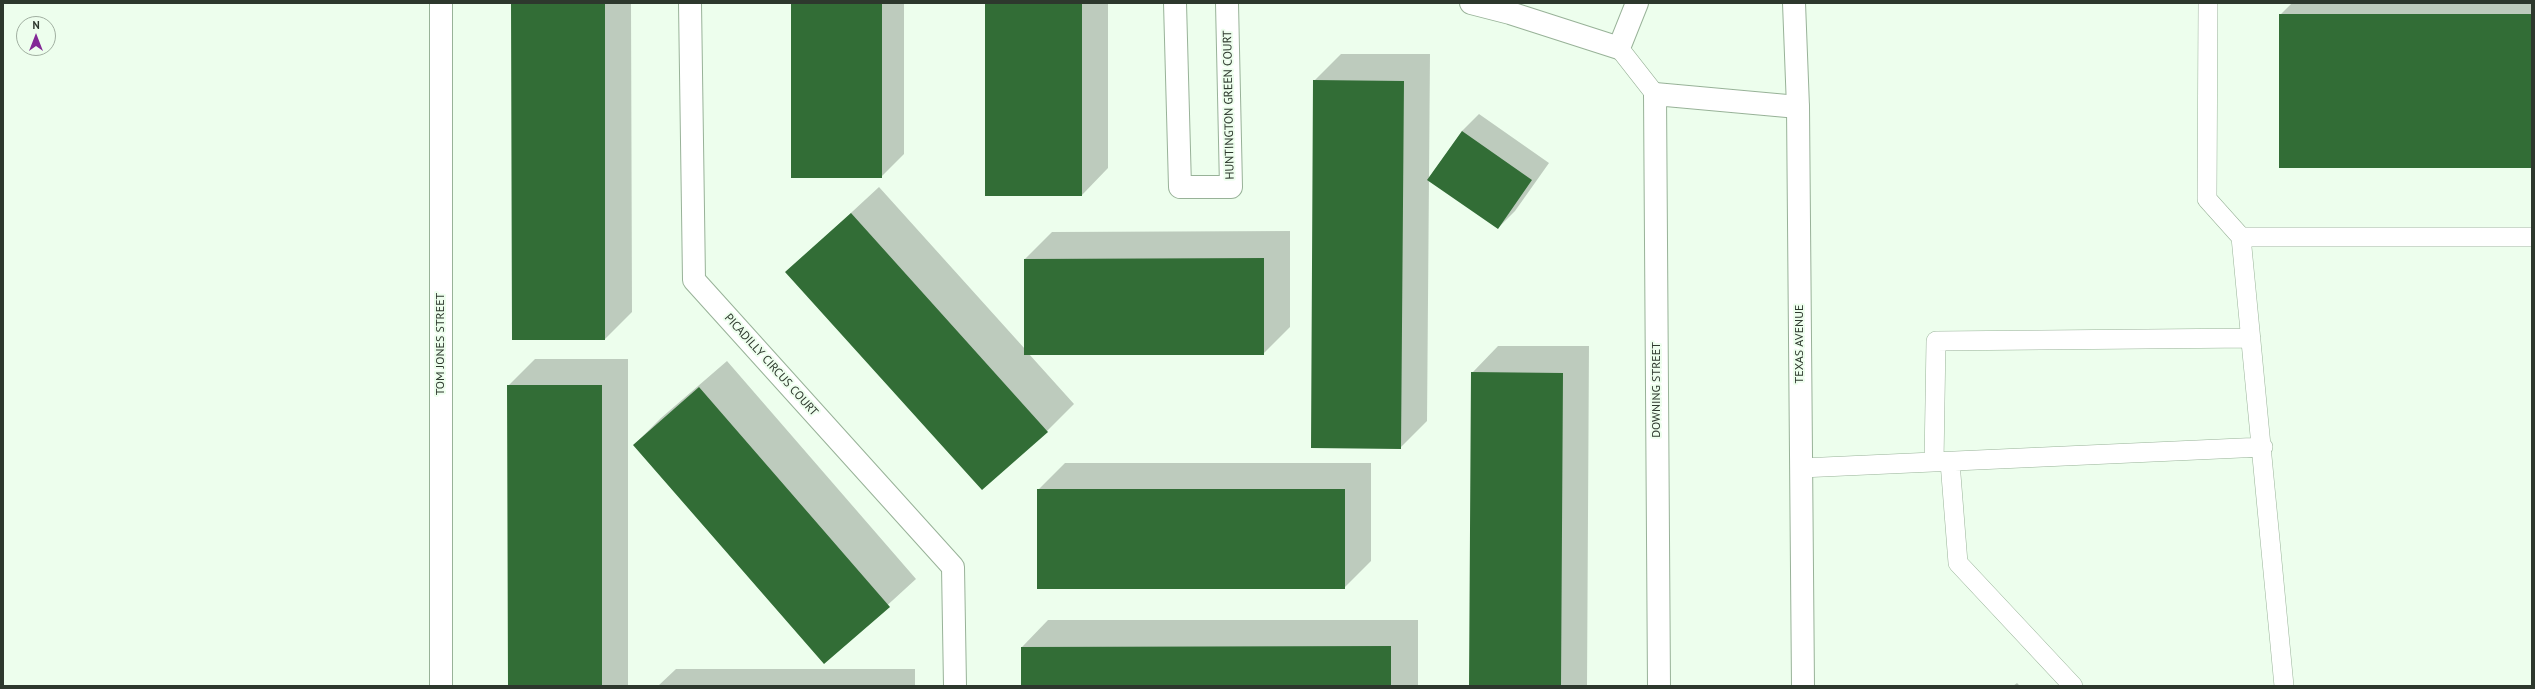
<!DOCTYPE html>
<style>
body{margin:0}
#map{position:relative;width:2535px;height:689px;overflow:hidden;background:#edfeed;font-family:"PT Sans",sans-serif}
canvas{display:block}
.frame{position:absolute;inset:0;border:4px solid #2d382d;pointer-events:none}
.north{position:absolute;left:16px;top:16px;width:40px;height:40px;box-sizing:border-box;background:#edfeed;border:1px solid #a0afa0;border-radius:50%;rotate:0deg;font-size:11px;font-weight:700;line-height:16px;text-align:center;color:#2d382d}
.north::after{content:'';display:block;margin:auto;width:14px;height:18px;background:#832996;clip-path:polygon(50% 0,100% 100%,50% 72%,0 100%)}
</style>
<div id="map">
<canvas width="2535" height="689"></canvas>
<div class="frame"></div>
<div class="north">N</div>
</div>
<script>
const context = document.querySelector('canvas').getContext('2d');
context.lineJoin = 'round';
function paint(path, color) {
  context.fillStyle = color;
  context.fill(path, 'evenodd');
}
function strokePath(path, color, width, dash) {
  context.strokeStyle = color;
  context.lineWidth = width;
  context.lineCap = dash ? 'butt' : 'round';
  context.setLineDash(dash || []);
  context.stroke(path);
}
function write(font, color, halo, rows, align = 'center') {
  context.font = font + ' "PT Sans",sans-serif';
  context.lineWidth = 4;
  context.setLineDash([]);
  context.textBaseline = 'middle';
  context.strokeStyle = halo;
  context.fillStyle = color;
  for (const [text, x, y, turn = 0] of rows) {
    context.save();
    context.translate(x, y);
    context.rotate((+turn || 0) * Math.PI / 180);
    context.textAlign = isNaN(turn) ? turn : align;
    if (halo) context.strokeText(text, 0, 0);
    context.fillText(text, 0, 0);
    context.restore();
  }
}
const shadow = new Path2D(`
 M512 3H631L632 312 605 339H513Z
 M792 3H904V154L881 177Z
 M986 3H1108V168L1082 195Z
 M2292 3H2532V167L2280 15Z
 M1341 54H1430L1429 178 1462 131 1479 114 1549 163 1515 211 1498 228 1429 180 1427 421 1400 448 1314 81Z
 M879 187 1025 349V259L1052 232 1290 231V327L1263 354H1029L1074 404 1047 431 787 272Z
 M1498 346H1589L1587 686H1470L1472 373Z
 M535 359H628V686H509L508 386Z
 M727 361 916 579 824 663 634 445 661 418Z
 M1065 463H1371V561L1344 588 1038 490Z
 M1048 620H1418V686H1022V647Z
 M676 669H915V686H658Z
 M2017 683 2020 686H2013Z`);
const building = new Path2D(`
 M511 3H605V340H512Z
 M791 3H882V178H791Z
 M985 3H1082V196H985Z
 M2279 14H2532V168H2279Z
 M1313 80 1404 81 1401 449 1311 448Z
 M1462 131 1532 180 1498 229 1427 180Z
 M851 213 1048 432 982 490 785 272Z
 M1264 258V355H1024V259Z
 M1471 372 1563 373 1561 686H1469Z
 M507 385H602V686H508Z
 M699 387 890 607 824 664 633 445Z
 M1037 489H1345V589H1037Z
 M1391 646V686H1021V647Z`);
const service = new Path2D(`
 M2208 3 2207 199 2241 237 2284 686
 M1619 48 1655 94
 M2241 237H2532
 M1934 462 1936 341 2251 338
 M1950 462 1958 563 2073 686
 M1801 468 2263 447`);
const minor = new Path2D(`
 M441 3V686
 M690 3 694 280 953 567 955 686
 M1175 3 1180 187H1231L1227 3
 M1471 3 1510 13 1619 48 1637 3
 M1659 686 1655 94 1798 107`);
const tertiary = new Path2D(`
 M1794 3 1798 107 1803 686`);
const streetNames = [
 ["HUNTINGTON GREEN COURT",1229,105,-91],
 ["TOM JONES STREET",441,344,-90],
 ["TEXAS AVENUE",1800,344,-90],
 ["PICADILLY CIRCUS COURT",771,365,48],
 ["DOWNING STREET",1657,390,-90]
];
paint(shadow, '#0003');
paint(building, '#326d36');
strokePath(service, '#98b298', 20);
strokePath(minor, '#98b298', 24);
strokePath(tertiary, '#98b298', 24);
strokePath(service, '#fff', 19);
strokePath(minor, '#fff', 22);
strokePath(tertiary, '#fff', 22);
write('12px', '#2d382d', '#edfeed', streetNames);
</script>
